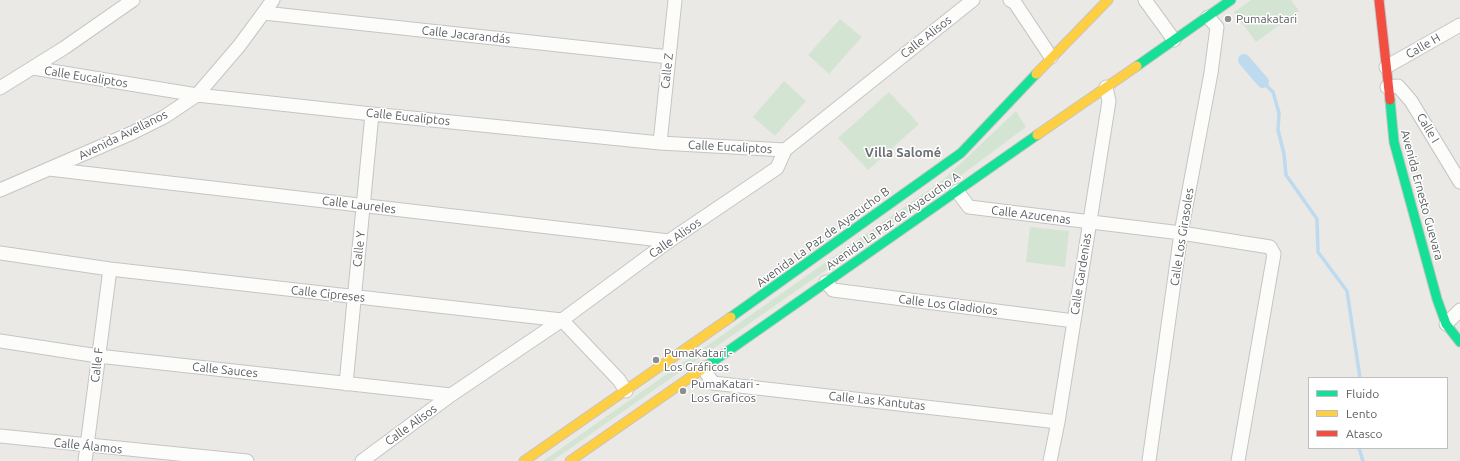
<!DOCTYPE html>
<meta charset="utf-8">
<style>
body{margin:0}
#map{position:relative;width:1460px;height:461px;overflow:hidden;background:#eae9e5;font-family:Ubuntu,sans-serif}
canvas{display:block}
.legend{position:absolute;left:1308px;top:377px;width:140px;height:72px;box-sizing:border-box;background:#fff;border:1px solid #bdbfc0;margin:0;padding:5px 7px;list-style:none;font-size:12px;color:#5b5e61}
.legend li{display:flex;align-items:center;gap:8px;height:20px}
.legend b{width:20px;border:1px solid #bdbfc0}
</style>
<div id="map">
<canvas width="1460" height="461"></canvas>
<ul class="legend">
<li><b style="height:5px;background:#16e098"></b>Fluido</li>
<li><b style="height:5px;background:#ffcf43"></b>Lento</li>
<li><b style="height:5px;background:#f24e42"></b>Atasco</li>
</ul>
</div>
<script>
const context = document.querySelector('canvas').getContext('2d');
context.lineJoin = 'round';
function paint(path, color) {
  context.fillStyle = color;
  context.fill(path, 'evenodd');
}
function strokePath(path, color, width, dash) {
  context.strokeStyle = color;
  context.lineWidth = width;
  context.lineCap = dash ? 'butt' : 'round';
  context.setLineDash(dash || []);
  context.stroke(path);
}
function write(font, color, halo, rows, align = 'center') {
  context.font = font + ' Ubuntu,sans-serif';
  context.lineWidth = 3;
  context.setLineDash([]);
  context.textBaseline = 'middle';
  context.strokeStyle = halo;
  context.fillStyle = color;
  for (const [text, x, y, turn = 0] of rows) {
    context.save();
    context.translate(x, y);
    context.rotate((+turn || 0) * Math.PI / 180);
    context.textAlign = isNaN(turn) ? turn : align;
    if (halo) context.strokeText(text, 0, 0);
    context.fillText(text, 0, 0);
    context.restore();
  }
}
const green = new Path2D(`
 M1251 0H1291L1299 11 1256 42 1234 12Z
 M840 19 862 37 829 74 808 55Z
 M784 81 806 101 775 136 753 117Z
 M889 92 919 124 868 170 838 138Z
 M1016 111 1026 127 948 185 552 461H543L943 180Z
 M1030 227 1069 231 1065 267 1026 262Z`);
const stream = new Path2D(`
 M1263 82 1273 92 1279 113 1278 130 1284 154 1286 175 1317 219 1318 252 1347 291 1360 378
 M1359 448 1363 461`);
const canal = new Path2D(`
 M1244 60 1263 82`);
const street = new Path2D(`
 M1010 0 1015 3 1051 57
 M1145 0 1174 40
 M264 13 669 57
 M1386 67 1460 25
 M33 68 197 95 372 114 660 143 785 150
 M1387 87 1398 86 1411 101 1460 182
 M0 88 64 48 133 0
 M660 143 675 0
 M49 169 669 241
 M0 190 132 133 164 117 197 95 239 46 273 0
 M957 191 969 207 1181 233 1270 247 1274 254 1238 461
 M0 253 110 269 562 320 619 380 626 391
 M826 282 833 290 1074 321
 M1446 324 1460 310
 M0 341 98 356 451 395
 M703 368 713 383 1058 422
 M346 384 372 114
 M0 436 247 461
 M85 461 110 269
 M362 461 451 395 562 320 669 241 777 168 785 150 973 0
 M1050 461 1058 422 1109 101 1106 87
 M1149 461 1181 233 1211 73 1217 27 1208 17`);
const fast = new Path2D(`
 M1137 66 1231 0
 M1390 100 1394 142 1437 299 1446 324 1460 342
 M731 317 961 153 1036 74
 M708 365 1037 135`);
const slow = new Path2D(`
 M1036 74 1108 0
 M1037 135 1137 66
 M524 461 731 317
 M570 461 708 365`);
const jam = new Path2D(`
 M1379 0 1390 100`);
const markers = [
 [1228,19,4,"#8d8f8f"],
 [656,360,4,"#8d8f8f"],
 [683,391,4,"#8d8f8f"]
];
const poiNames = [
 ["Pumakatari",1236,19],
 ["PumaKatari -",664,353],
 ["Los Gráficos",664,367],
 ["PumaKatari -",691,384],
 ["Los Graficos",691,398]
];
const streetNames = [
 ["Calle Jacarandás",466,35,6],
 ["Calle Alisos",926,37,-38],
 ["Calle H",1423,46,-30],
 ["Calle Z",667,71,-84],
 ["Calle Eucaliptos",86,77,9],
 ["Calle Eucaliptos",408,117,6],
 ["Calle I",1428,128,59],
 ["Avenida Avellanos",123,135,-26],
 ["Calle Eucaliptos",730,147,3],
 ["Avenida Ernesto Guevara",1422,195,75],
 ["Calle Laureles",359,205,7],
 ["Calle Azucenas",1031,215,7],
 ["Avenida La Paz de Ayacucho A",893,221,-35],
 ["Avenida La Paz de Ayacucho B",823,237,-36],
 ["Calle Los Girasoles",1182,237,-81],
 ["Calle Alisos",675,238,-35],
 ["Calle Y",359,249,-84],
 ["Calle Gardenias",1081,274,-81],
 ["Calle Cipreses",328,294,6],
 ["Calle Los Gladiolos",948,305,7],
 ["Calle F",97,365,-83],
 ["Calle Sauces",225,370,6],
 ["Calle Las Kantutas",877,401,6],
 ["Calle Alisos",411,425,-36],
 ["Calle Álamos",88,446,6]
];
const neighbourhoodNames = [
 ["Villa Salomé",903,153]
];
paint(green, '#d4e4d2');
strokePath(stream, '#bedaef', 3.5);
strokePath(canal, '#bedaef', 12);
strokePath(street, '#c6c5c5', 15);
strokePath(fast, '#c5c5c5', 11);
strokePath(slow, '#c5c5c5', 11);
strokePath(jam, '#c5c5c5', 11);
strokePath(street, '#fcfcfb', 13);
strokePath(fast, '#16e098', 9);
strokePath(slow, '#ffcf43', 9);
strokePath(jam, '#f24e42', 9);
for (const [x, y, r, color] of markers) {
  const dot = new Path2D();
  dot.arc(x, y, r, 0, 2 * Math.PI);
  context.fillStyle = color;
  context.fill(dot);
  strokePath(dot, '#fff', 1.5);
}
write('12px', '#5b5e61', '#fff', poiNames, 'left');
write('12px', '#5b5e61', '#fff', streetNames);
write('bold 13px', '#6c7073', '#fff', neighbourhoodNames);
</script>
